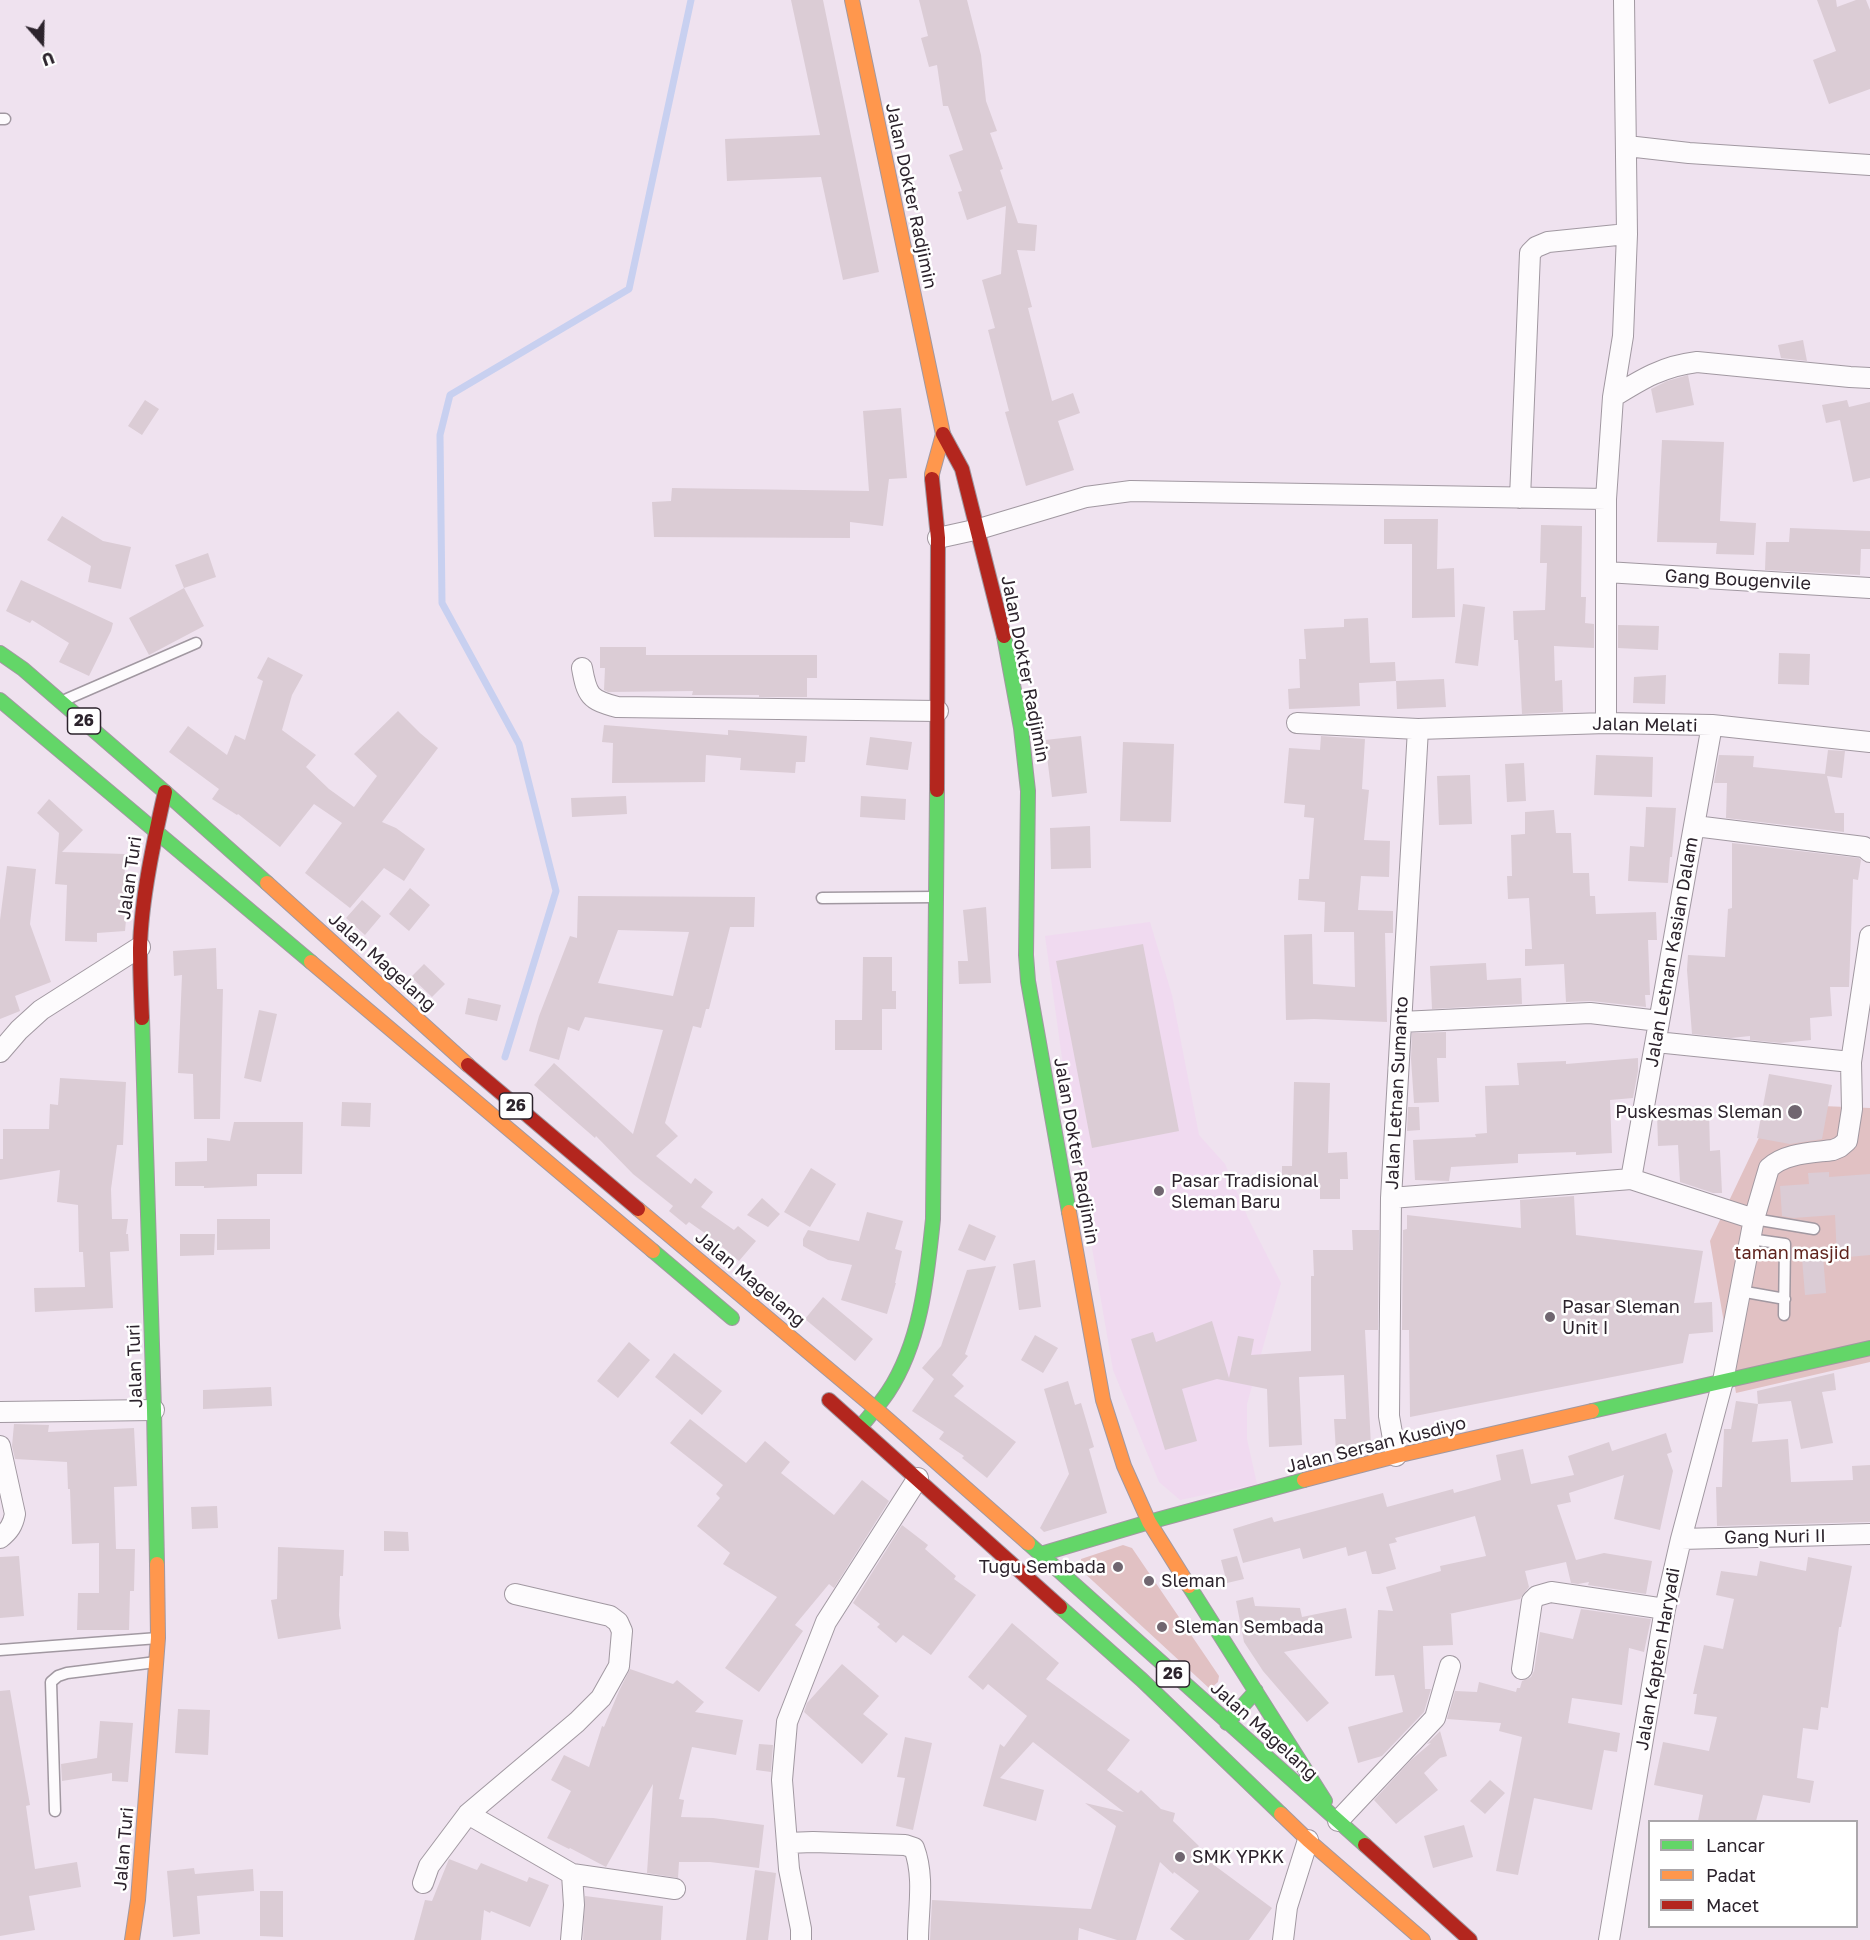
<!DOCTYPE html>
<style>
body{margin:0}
#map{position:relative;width:1870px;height:1940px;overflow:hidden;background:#efe2ef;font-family:"Golos Text",sans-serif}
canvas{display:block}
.legend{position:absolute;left:1648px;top:1820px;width:210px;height:108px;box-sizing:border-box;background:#fff;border:2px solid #aba7ab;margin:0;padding:8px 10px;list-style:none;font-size:18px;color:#2c232c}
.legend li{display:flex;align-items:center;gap:12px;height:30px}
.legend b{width:30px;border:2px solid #aba7ab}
.north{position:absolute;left:12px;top:12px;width:60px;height:60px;-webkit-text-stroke:4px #fff;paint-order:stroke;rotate:160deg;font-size:16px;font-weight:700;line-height:24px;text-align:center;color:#2c232c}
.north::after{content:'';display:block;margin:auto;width:21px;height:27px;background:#2c232c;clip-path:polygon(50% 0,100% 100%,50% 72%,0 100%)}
</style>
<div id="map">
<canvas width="1870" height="1940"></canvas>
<ul class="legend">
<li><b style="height:8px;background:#63d668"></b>Lancar</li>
<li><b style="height:8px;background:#ff974d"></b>Padat</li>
<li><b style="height:8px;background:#b3261e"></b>Macet</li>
</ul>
<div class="north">U</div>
</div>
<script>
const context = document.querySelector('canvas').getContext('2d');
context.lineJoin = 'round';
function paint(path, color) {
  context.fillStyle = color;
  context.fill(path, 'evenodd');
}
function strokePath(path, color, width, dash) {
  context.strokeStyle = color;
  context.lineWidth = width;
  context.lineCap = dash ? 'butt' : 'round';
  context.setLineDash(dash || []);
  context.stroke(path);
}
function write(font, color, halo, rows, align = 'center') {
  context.font = font + ' "Golos Text",sans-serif';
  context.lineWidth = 5;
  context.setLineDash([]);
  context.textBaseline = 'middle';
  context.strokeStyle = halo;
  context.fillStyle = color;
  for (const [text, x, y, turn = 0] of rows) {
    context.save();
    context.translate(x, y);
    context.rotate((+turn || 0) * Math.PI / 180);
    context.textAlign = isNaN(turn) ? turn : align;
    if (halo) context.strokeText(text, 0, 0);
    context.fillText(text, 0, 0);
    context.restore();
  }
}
const built = new Path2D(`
 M1150 922 1172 995 1199 1135 1225 1164 1248 1218 1281 1283 1247 1404V1439L1257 1484 1180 1500 1159 1482 1113 1370 1073 1137 1045 936Z`);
const green = new Path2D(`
 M1775 1104 1870 1108V1362L1736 1393 1710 1241Z
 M1123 1545 1132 1548 1219 1676 1218 1682 1210 1689 1081 1570V1559Z`);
const stream = new Path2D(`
 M505 1057 556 891 519 744 442 603 440 435 450 395 629 289 691 0`);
const building = new Path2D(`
 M791 0H823L879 272 843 280 821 177 727 181 725 139 820 135Z
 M919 0H967L981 55 986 101 997 131 990 133 1003 169 1000 170 1018 223 1037 225 1035 251 1017 250 1032 307 1028 308 1052 401 1073 393 1080 413 1058 421 1074 470 1026 486 1005 412 1009 411 988 330 995 328 982 280 1001 274 1006 206 967 220 958 192 962 191 949 155 963 150 948 106H943L937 65 929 67 921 38 928 36Z
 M1817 0H1836L1837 7 1856 0H1866L1870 10V89L1829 104 1813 60 1836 51Z
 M1803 340 1807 361 1781 358 1778 345Z
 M1688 375 1694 405 1656 413 1651 389 1667 381Z
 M145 400 159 409 142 435 128 426Z
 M1847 400 1849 407 1870 402V478L1853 482 1840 420 1826 423 1822 405Z
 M901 408 907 478 889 479 883 526 850 522V538L654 537 652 502 671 501 672 488 869 491 863 411Z
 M1662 440 1724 442 1720 521 1756 523 1754 555 1716 554 1717 543 1657 542Z
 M62 516 103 541 131 547 121 589 88 582 91 566 47 540Z
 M1384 519H1438L1437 569 1454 568 1455 617 1412 618V544H1384Z
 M1541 525 1582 526 1581 597H1586L1585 623 1594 624V648L1554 646 1555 681 1562 680 1563 712 1522 714 1518 640H1514L1513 611 1545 610 1547 563H1540Z
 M1790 528 1870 531V549H1861L1860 575 1765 570 1766 542H1789Z
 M208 553 216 577 184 588 175 565Z
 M21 580 113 623 111 631 89 676 59 662 69 643 32 620 30 623 6 611Z
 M184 588 204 626 149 655 129 618Z
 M1463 604 1485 607 1478 666 1455 663Z
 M1368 618 1370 663 1395 662 1396 681 1359 683 1360 706 1289 709 1288 689 1300 688 1299 659H1306L1304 629 1344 627V619Z
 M1618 625 1659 626 1658 650 1618 648Z
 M600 647H646V655H817V678H807V697H759V695H692L693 691 608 692 604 690 605 668H600Z
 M1779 653 1810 654 1809 685 1778 684Z
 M268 657 303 675 292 695 282 730 316 755 306 767 329 789 354 807 377 776 354 754 398 711 420 733 438 748 382 822 396 828 425 849 404 881 384 868 350 908 305 873 342 823 314 804 280 847 238 814 237 815 212 799 219 789 169 752 188 726 227 755 235 735 245 740 263 681 257 678Z
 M1666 675 1665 704 1633 703 1634 677Z
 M1444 679 1446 707 1397 709 1396 681Z
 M604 725 728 735V730L807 736 805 762H796L795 773 740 770 741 758 706 755 705 782 612 783 613 743 602 742Z
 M1081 736 1087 793 1052 797 1045 740Z
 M1321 736 1365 739 1362 789 1369 790 1364 840 1390 841 1389 877 1361 876 1358 910 1393 911V933H1385L1387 1022 1314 1019 1286 1020 1284 935 1312 934 1313 984 1355 987 1354 932H1324L1325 902 1298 900 1299 879H1309L1314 818 1304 817 1305 805 1284 803 1289 748 1320 750Z
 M870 737 912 742 908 770 866 765Z
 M1123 742 1174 744 1171 822 1120 821Z
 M1828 750 1845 751 1842 778 1827 776 1835 813H1844V832L1726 818 1727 783H1714L1719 755 1754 756 1753 767 1825 774Z
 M1596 755 1653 757 1652 797 1594 795Z
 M1524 763 1526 801 1507 802 1505 764Z
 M1470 775 1472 824 1439 825 1437 776Z
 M626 796 627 814 572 817 571 798Z
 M861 796 906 799 905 820 860 817Z
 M49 799 83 830 62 852 125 854 124 909H127L125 931 97 933V942L65 941 67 885 55 884 59 833 37 813Z
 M1646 807 1676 808 1672 857H1670L1668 883 1628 881 1630 846 1644 847Z
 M1554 810 1556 833H1571L1573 873H1589L1590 896H1595L1596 914 1656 912 1657 940H1648L1650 995H1645L1646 1007 1591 1001 1566 1002 1564 964 1525 966V949H1532L1529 898 1508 899 1507 876H1512L1511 835 1525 834V812Z
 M1090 826 1091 868 1051 869 1050 828Z
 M1732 843 1859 858 1861 860 1858 880 1853 879 1849 987H1830L1832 1016 1810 1018 1811 1040 1781 1043 1750 1040V1036L1731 1038 1692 1034 1687 970 1688 955 1725 957 1728 909 1732 908Z
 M7 866 36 869 30 924 51 982 15 996 20 1011 0 1019V920Z
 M410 888 430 905 409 931 389 914Z
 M578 896 755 897 754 927H730L709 1009H706L701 1028 693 1026 665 1123 678 1136 656 1156 691 1184 695 1178 713 1192 701 1207 734 1230 738 1226 756 1241 739 1261 713 1239 689 1222 686 1225 669 1211 673 1206 633 1174 596 1136 595 1138 534 1085 554 1063 633 1134 663 1030 585 1017 579 1031 568 1027 559 1060 529 1051 539 1016 570 936 577 938ZM618 930 689 932 673 996 598 983Z
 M362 900 381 916 365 935 346 918Z
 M986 907 991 983 959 984 958 961H968L963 910Z
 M1143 944 1179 1131 1092 1148 1056 961Z
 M216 948 217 989H223L220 1119H194L193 1074 178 1073 182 975 174 976 173 951Z
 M863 957H892V991H896V1009H882V1050H835V1020H862Z
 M1486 963 1487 980 1521 978 1522 1004 1432 1009 1430 966Z
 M424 964 445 984 432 997 411 977Z
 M468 998 501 1005 497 1021 465 1014Z
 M259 1010 277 1014 261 1082 244 1078Z
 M1446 1032V1058H1437L1439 1102 1414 1103 1411 1059 1412 1033Z
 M1638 1058V1071L1633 1098 1610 1100 1612 1153 1576 1155V1152L1518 1154V1163L1451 1167 1449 1181 1415 1180 1413 1140 1476 1137 1475 1134 1487 1133 1485 1086 1519 1085 1517 1063 1566 1061V1064Z
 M1769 1074 1832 1085 1822 1139 1790 1144 1757 1138Z
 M60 1078 126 1082 123 1145H117L111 1189 112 1219H128L126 1234H128L129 1251 110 1252 113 1308 35 1312 34 1288 85 1287 83 1252H79L78 1205 57 1202 60 1170 0 1180V1159H3V1129H49L50 1104 58 1105Z
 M1294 1082 1330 1083 1328 1153 1347 1152 1348 1179H1340V1199H1320V1183H1282V1166H1292Z
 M342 1102 371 1103 370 1127 341 1126Z
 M1408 1107H1419L1420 1130 1407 1131Z
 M1709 1111 1710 1151 1720 1150 1722 1193H1713L1680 1182 1678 1145 1658 1146 1657 1113Z
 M234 1122H303L302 1174H257V1186L204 1188V1186H175V1162L207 1161V1138L230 1141Z
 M811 1168 836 1184 810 1227 784 1212Z
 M1829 1172V1177L1870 1174V1255L1837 1258 1835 1215 1793 1218 1782 1216 1780 1186 1809 1184 1808 1173Z
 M1574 1196 1576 1235 1703 1251 1694 1303 1712 1302 1713 1332 1689 1334 1683 1363 1410 1417 1409 1330H1402L1403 1230 1407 1229V1215L1521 1228 1520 1200Z
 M762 1198 780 1214 768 1227 747 1215Z
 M867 1212 903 1221 895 1249 902 1251 895 1283H896L887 1314 841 1300 852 1265 828 1260 803 1246V1239L808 1230 859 1241Z
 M217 1219H270V1249L217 1250Z
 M969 1224 996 1236 985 1261 958 1250Z
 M1352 1230H1379L1378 1330H1365L1371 1446 1353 1450 1336 1451 1334 1419H1346L1344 1375 1299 1377 1302 1445 1269 1447 1267 1389 1217 1379 1182 1389 1197 1441 1165 1450 1131 1339 1153 1332 1156 1342 1212 1321 1229 1378 1238 1336 1254 1339 1251 1355 1311 1351V1276H1314L1313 1250H1353Z
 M180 1234H215L214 1255 180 1256Z
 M1823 1256 1826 1293 1805 1295 1802 1258Z
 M1035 1260 1041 1307 1019 1310 1013 1264Z
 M996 1266 965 1354 968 1356 952 1375 964 1386 954 1396 1016 1442 987 1478 962 1458 964 1456 939 1439 944 1432 912 1411 934 1379 922 1368 941 1346 967 1270Z
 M823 1297 873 1339 855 1361 805 1319Z
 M1035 1335 1058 1348 1043 1373 1021 1360Z
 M629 1342 650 1360 618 1398 597 1381Z
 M674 1353 722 1391 702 1415 655 1377Z
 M1834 1373 1836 1390 1822 1392 1833 1443 1801 1449 1791 1401 1758 1404 1757 1391Z
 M1068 1381 1075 1405 1081 1403 1094 1447 1089 1449 1107 1513 1044 1532 1040 1528 1069 1474 1044 1389Z
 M271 1387 272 1406 203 1409V1390Z
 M1736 1401 1758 1404 1752 1442 1788 1439 1791 1482 1853 1480 1852 1466 1870 1465V1522L1717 1526 1716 1487H1722L1724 1429H1731Z
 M690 1419 746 1463 765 1441 790 1462 781 1473 834 1515 862 1480 889 1501 834 1588 829 1584 795 1625 803 1631 759 1692 725 1668 777 1597 723 1564 730 1553 697 1526 720 1498 716 1494 723 1485 670 1443Z
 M14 1424 49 1425 48 1432 134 1428 137 1486 114 1487 116 1549H135L134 1591H130L129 1630H77L78 1593H99V1543L72 1544 70 1489H68L67 1462 15 1459 12 1446Z
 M1666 1433 1672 1452 1667 1454 1673 1471 1660 1530 1614 1519 1624 1475 1569 1493 1571 1502 1557 1505 1576 1560 1604 1553 1652 1561 1646 1594 1588 1585 1589 1582 1578 1584 1571 1583 1566 1562 1525 1571 1529 1587 1520 1599 1449 1614H1451L1453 1645 1423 1646 1425 1689H1431L1424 1712 1382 1756 1358 1763 1348 1727 1403 1712 1394 1675 1375 1676 1378 1610 1393 1611 1386 1587 1441 1571 1440 1566 1486 1556 1475 1516 1395 1538 1397 1542 1389 1544 1396 1569 1379 1574H1372L1366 1551 1348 1556 1346 1547 1303 1559 1300 1548 1243 1563 1233 1529 1272 1517 1274 1522 1383 1493 1387 1507 1453 1489 1454 1493 1501 1480 1496 1455 1523 1449 1531 1484 1574 1475 1568 1456 1609 1442 1612 1451Z
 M217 1506 218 1528 192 1529 191 1507Z
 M902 1525 928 1545 925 1549 956 1576 954 1579 976 1595 931 1655 903 1635 896 1643 877 1627 880 1624 853 1603Z
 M384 1531 408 1532 409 1551H384Z
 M278 1547 344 1550 343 1576H340L339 1615 341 1629 278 1639 271 1600 277 1599Z
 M19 1556 24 1616 0 1618V1557Z
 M1237 1556 1244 1579 1227 1583 1221 1560Z
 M1808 1557 1852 1566 1841 1627H1839L1828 1708 1821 1707 1818 1730 1803 1728 1797 1778 1814 1781 1810 1803 1763 1795 1756 1821H1698L1703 1795 1654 1785 1663 1742 1709 1751 1717 1717 1694 1714 1697 1694H1693L1704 1645 1723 1649 1734 1599 1716 1595 1721 1571 1757 1576 1760 1561 1806 1571Z
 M1253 1597 1255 1606 1300 1608 1302 1617 1346 1608 1352 1638 1284 1652 1329 1703 1307 1722 1263 1671 1244 1642 1236 1601Z
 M1581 1609 1651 1619 1644 1652 1629 1648 1622 1705 1572 1698 1568 1723 1620 1733 1617 1752 1604 1750 1592 1810 1534 1798 1518 1875 1496 1871 1522 1737 1499 1731 1501 1723 1447 1719 1455 1691 1477 1692 1479 1682 1516 1692 1517 1688H1520L1522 1681 1531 1677 1534 1671 1540 1632 1573 1639Z
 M1012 1623 1059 1663 1046 1679 1130 1740 1107 1770 1138 1793 1141 1790 1161 1809 1175 1813 1173 1821 1199 1846 1195 1851 1272 1908 1249 1940H1185L1170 1929 1199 1891 1174 1872 1173 1874 1160 1862 1136 1940H1117L1079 1928 1078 1940H930L932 1900 1091 1909 1116 1826 1085 1803 1124 1812 1033 1742 1000 1778 1044 1790 1036 1821 983 1806 1000 1744 1004 1747 1027 1716 988 1684 983 1690 968 1677Z
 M842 1664 879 1696 863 1714 888 1734 862 1764 804 1712 807 1703Z
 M630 1669 673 1684 677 1680 704 1702 695 1712 743 1720 736 1755 692 1747 679 1799 684 1800 681 1817 713 1818 764 1825 759 1868 710 1862H679L678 1878 647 1873 653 1784 606 1867 570 1848 569 1849 547 1838 571 1791 551 1780 564 1755 589 1767 602 1726 604 1727 619 1691Z
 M10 1690 30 1805 26 1806 35 1869 77 1862 81 1887 29 1896 35 1930 0 1936V1691Z
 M178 1709 210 1710 208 1755 175 1753Z
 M100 1721 133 1723 128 1782 112 1781V1773L62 1781 61 1764 97 1758Z
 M1440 1731 1447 1756 1440 1758 1424 1773 1438 1790 1396 1824 1374 1800 1411 1760 1431 1743 1427 1744Z
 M905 1737 932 1743 913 1830 896 1826 905 1778 897 1777Z
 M759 1744 773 1745 771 1772 756 1770Z
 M1490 1780 1505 1793 1485 1814 1470 1801Z
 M1464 1825 1473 1857 1433 1868 1424 1836Z
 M449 1859 477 1870 481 1863 527 1882 529 1877 549 1885 530 1927 491 1911 490 1913 484 1910 481 1940H414L425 1900 432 1901Z
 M194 1868 195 1874 253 1869 254 1891 197 1896 200 1934 173 1937 167 1871Z
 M755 1870 776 1873 768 1940H746Z
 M260 1891H283V1937L260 1936Z
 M585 1896 663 1906 661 1940H583Z`);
const lane = new Path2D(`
 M0 119H5
 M67 699 196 643
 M822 898 935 897
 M1754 1219 1814 1229
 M1750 1239 1785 1244 1784 1315
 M1740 1291 1785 1299
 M0 1650 158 1638
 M55 1811 51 1682 58 1676 67 1673 156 1662`);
const street = new Path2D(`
 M1627 146 1689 153 1870 165
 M1613 397C1642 379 1663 366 1697 362L1850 377 1870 378
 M1520 498 1530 253 1536 247 1548 242 1627 234
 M938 538 979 529 1086 497 1131 491 1606 499
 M1606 572 1870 588
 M582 668C587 696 590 700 617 707L938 711
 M1297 723 1418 729 1606 723 1712 725 1870 742
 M1606 723V499L1613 397 1623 336 1627 234 1624 0
 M1695 826 1864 847 1870 852
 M1401 1022 1590 1013 1659 1021
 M1656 1042 1851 1062
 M0 1052 19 1030 41 1010 140 947
 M1631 1179 1712 725
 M1391 1198 1631 1179 1754 1219 1769 1168C1785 1153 1811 1153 1833 1150L1840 1147 1847 1141 1852 1109 1851 1062 1870 936
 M0 1412 154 1410
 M0 1446 15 1514C13 1525 9 1531 0 1538
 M1396 1456 1389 1416 1391 1198 1418 729
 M1681 1539 1870 1534
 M1522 1669 1532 1601 1537 1596 1551 1592 1665 1609
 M468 1814 572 1874 675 1889
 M1338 1821 1435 1718 1450 1666
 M787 1843 813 1842 905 1845 914 1848C925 1877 918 1910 918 1940
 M423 1883 429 1866 468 1814 577 1722 601 1698 619 1666 622 1631 618 1622 610 1616 515 1594
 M571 1940 574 1905 572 1874
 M801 1940V1929L789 1869 782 1780 787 1722 826 1622 918 1478
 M1283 1940 1287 1907 1308 1840
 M1609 1940 1665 1609 1681 1539 1723 1381 1754 1219`);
const fast = new Path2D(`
 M1004 636 1021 728 1028 791 1026 955 1028 981 1069 1212
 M0 653 23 669 165 792 267 883
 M0 700 311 962
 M142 1018 154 1410 157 1564
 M653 1251 732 1318
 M1592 1411 1870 1348
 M862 1425C871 1414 880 1404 888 1392 921 1342 927 1277 933 1219L937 790
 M1028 1543 1365 1845
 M1041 1554 1149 1522 1304 1480
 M1189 1586 1325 1801
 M1060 1607 1142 1680 1281 1814
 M1227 1723 1256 1691`);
const slow = new Path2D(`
 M852 0 943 434 932 474V479
 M267 883 468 1065
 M311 962 653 1251
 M638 1209 876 1409 1028 1543
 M1069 1212 1103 1400 1124 1466 1149 1522 1189 1586
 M1304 1480 1396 1456 1592 1411
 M1281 1814 1308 1840 1423 1940
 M132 1940 138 1900 158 1638 157 1564`);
const jam = new Path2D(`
 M943 434 962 469 1004 636
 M932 479 938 538 937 790
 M142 1018C141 995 140 972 140 948 141 900 154 840 165 792
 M468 1065 638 1209
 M829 1400 1060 1607
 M1365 1845 1470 1940`);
const markers = [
 [1795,1112,8,"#706670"],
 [1159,1191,6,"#706670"],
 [1550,1317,6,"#706670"],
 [1118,1567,6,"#706670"],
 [1149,1581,6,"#706670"],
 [1162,1627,6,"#706670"],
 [1180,1857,6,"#706670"]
];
const shields = [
 [84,721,33],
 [516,1106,33],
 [1173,1674,33]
];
const shieldNames = [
 ["26",84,721],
 ["26",516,1106],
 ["26",1173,1674]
];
const streetNames = [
 ["Jalan Dokter Radjimin",911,196,78],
 ["Gang Bougenvile",1738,580,3],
 ["Jalan Dokter Radjimin",1025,669,79],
 ["Jalan Melati",1645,725,1],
 ["Jalan Turi",130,878,-82],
 ["Jalan Letnan Kasian Dalam",1672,952,-80],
 ["Jalan Magelang",382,962,42],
 ["Jalan Letnan Sumanto",1397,1093,-87],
 ["Jalan Dokter Radjimin",1076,1151,80],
 ["Jalan Magelang",750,1279,40],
 ["Jalan Turi",135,1366,-92],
 ["Jalan Sersan Kusdiyo",1376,1445,-14],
 ["Gang Nuri II",1775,1537,-1],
 ["Jalan Kapten Haryadi",1658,1659,-80],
 ["Jalan Magelang",1264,1731,42],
 ["Jalan Turi",124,1849,-85]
];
const poiNames = [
 ["Puskesmas Sleman",1782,1112,"right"],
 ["Pasar Tradisional",1171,1181],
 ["Sleman Baru",1171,1202],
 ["Pasar Sleman",1562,1307],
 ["Unit I",1562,1328],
 ["Tugu Sembada",1106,1567,"right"],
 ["Sleman",1161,1581],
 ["Sleman Sembada",1174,1627],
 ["SMK YPKK",1192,1857]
];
const parkNames = [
 ["taman masjid",1792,1253]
];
paint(built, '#f0daf0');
paint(green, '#e1c1c3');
strokePath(stream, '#c8d0f0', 7);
paint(building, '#dbccd5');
strokePath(lane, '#a198a1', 13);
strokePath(street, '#a198a1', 22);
strokePath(fast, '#a198a1', 16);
strokePath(slow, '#a198a1', 16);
strokePath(jam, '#a198a1', 16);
strokePath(lane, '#fdfbfd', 10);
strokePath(street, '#fdfbfd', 20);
strokePath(fast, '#63d668', 14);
strokePath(slow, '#ff974d', 14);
strokePath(jam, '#b3261e', 14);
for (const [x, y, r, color] of markers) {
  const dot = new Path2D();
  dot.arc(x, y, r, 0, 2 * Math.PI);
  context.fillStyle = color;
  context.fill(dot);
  strokePath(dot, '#fff', 2);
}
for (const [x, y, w] of shields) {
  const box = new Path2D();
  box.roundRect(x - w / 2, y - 13, w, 26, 4.5);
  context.fillStyle = '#fff';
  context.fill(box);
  strokePath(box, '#2c232c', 1.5);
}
write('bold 16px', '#2c232c', null, shieldNames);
write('18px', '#2c232c', '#fff', streetNames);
write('18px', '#2c232c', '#fff', poiNames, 'left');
write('18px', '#60241e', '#fff', parkNames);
</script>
